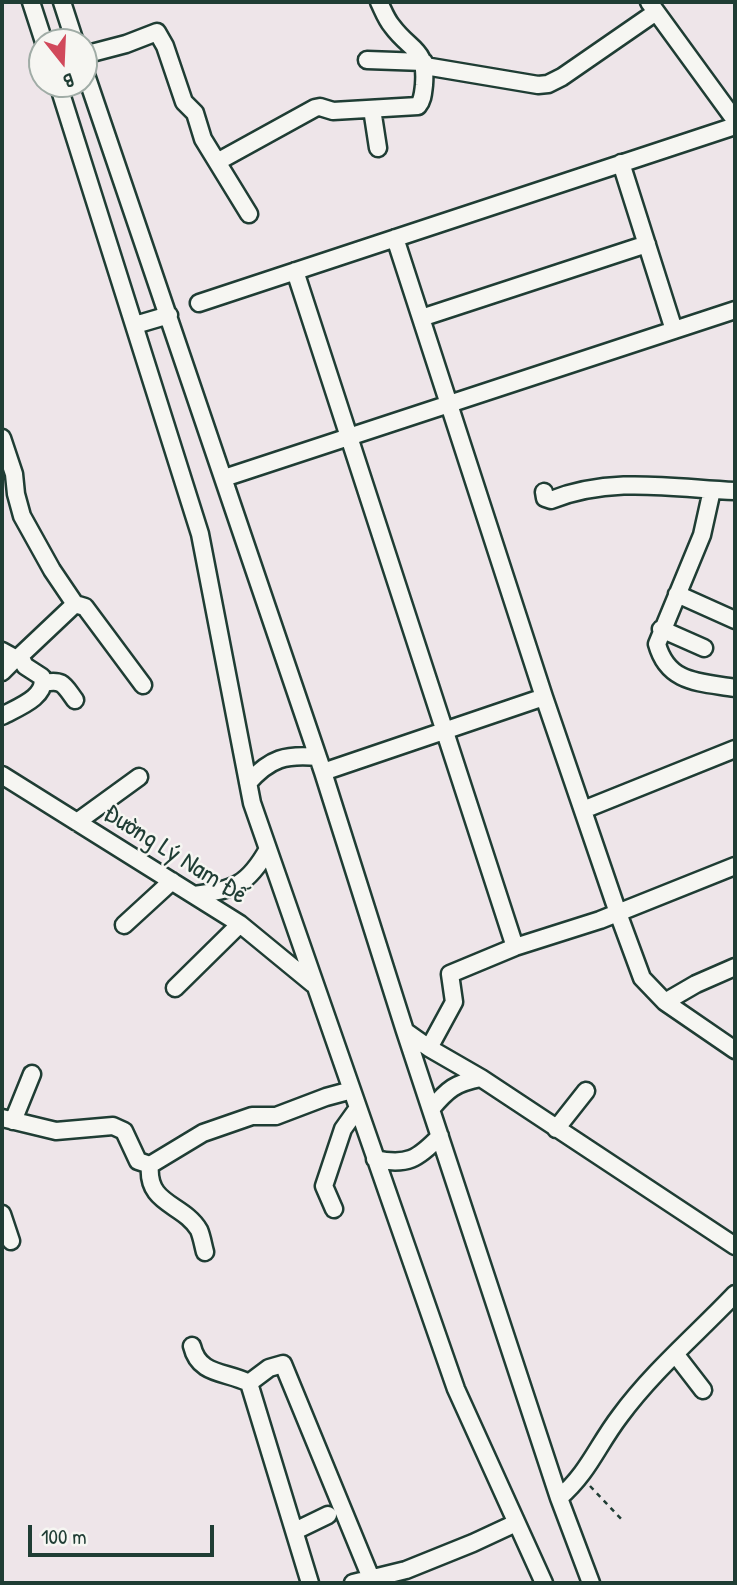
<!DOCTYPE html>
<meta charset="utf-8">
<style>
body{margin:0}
#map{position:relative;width:737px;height:1585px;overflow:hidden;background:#eee5e9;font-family:"Patrick Hand",sans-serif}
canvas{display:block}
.frame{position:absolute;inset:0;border:4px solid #1f3d34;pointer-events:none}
.north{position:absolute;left:28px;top:28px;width:70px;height:70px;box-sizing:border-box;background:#f6f6f2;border:2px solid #a0aca6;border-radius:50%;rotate:162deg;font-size:19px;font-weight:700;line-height:28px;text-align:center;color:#1f3d34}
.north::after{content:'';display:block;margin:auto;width:24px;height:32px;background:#d1495b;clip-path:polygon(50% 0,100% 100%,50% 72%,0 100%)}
.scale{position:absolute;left:28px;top:1525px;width:186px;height:32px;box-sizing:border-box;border:4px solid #1f3d34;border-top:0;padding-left:9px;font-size:21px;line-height:24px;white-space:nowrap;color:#1f3d34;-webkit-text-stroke:5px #f6f6f2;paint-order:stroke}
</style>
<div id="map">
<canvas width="737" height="1585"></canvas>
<div class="frame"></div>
<div class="north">B</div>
<div class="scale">100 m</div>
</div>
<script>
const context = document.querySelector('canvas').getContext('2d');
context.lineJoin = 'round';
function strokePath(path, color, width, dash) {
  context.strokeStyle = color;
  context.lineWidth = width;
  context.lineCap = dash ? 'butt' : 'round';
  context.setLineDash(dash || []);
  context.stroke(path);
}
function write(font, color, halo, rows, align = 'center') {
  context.font = font + ' "Patrick Hand",sans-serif';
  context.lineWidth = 5;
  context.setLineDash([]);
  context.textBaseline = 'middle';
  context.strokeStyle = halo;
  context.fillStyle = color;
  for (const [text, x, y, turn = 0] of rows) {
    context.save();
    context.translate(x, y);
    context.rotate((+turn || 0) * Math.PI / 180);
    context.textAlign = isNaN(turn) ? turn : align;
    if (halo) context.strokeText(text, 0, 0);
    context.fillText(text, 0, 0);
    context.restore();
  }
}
const path = new Path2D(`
 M590 1486 624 1522`);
const minor = new Path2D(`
 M31 2 44 42
 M62 2 75 42
 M649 2 735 120
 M84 55 126 44 157 32 165 46 184 102 195 113 203 139 249 214
 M367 60 424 62
 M425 66 538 85 548 84 562 77 656 12
 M84 69 323 772 405 1031 559 1498 591 1583
 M58 84 200 534 252 803 456 1389 544 1583
 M372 109 378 148
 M217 162 315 108 320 107 333 111 418 106C423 100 423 93 424 85 427 47 411 52 392 26 386 19 383 10 379 2
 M621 163 674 330
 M395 238 544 697 618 913 642 978 665 1002 735 1050
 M295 271 515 947
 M199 303 735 126
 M421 318 647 244
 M135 325 169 315
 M2 438 14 474 16 494 22 516 52 570 75 604 85 607 143 685
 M224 478 735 310
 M712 490 702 535 657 644C668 684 700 682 735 688
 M544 492 545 498 551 500C612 476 672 488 735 491
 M677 594 735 620
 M661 629 704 648
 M2 651 22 662
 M2 672 15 659
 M44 683C63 679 64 685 75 700
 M2 716C16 708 48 697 42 677L25 666 20 656 75 604
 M323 772 544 697
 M2 775 240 924 313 984
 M248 783C270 758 286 754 318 757
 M583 810 735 749
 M77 822 139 777
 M194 895C234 890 248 885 268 849
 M124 925 172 881
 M175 988 240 924
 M665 1002 696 984 735 967
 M405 1031 429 1048 481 1078 735 1246
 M429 1048 454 1002 450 974 515 947 600 920 735 866
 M431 1109C448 1089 455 1083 481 1078
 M2 1118 56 1131 113 1126 124 1131 138 1161 150 1165 203 1133 252 1116H276L326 1097 352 1090
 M13 1121 32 1074
 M556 1129 586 1091
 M375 1159C407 1166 418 1159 440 1136
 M150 1165C146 1205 183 1203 199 1230 202 1237 203 1245 205 1252
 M334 1209 324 1186 343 1129 358 1108
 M2 1214 11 1241
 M192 1346C199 1376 226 1371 249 1383L310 1583
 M676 1355 703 1390
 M249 1383 269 1368 283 1364 373 1583
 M559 1498C589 1472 597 1446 620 1416 653 1371 697 1334 735 1294
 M295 1531 328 1515
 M353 1583 406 1570 473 1543 516 1523`);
const streetNames = [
 ["Đường Lý Nam Đế",175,855,32]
];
strokePath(minor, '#1f3d34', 21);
strokePath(path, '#1f3d34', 2.5, [5, 5]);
strokePath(minor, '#f6f6f2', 16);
write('26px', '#1f3d34', '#f6f6f2', streetNames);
</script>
